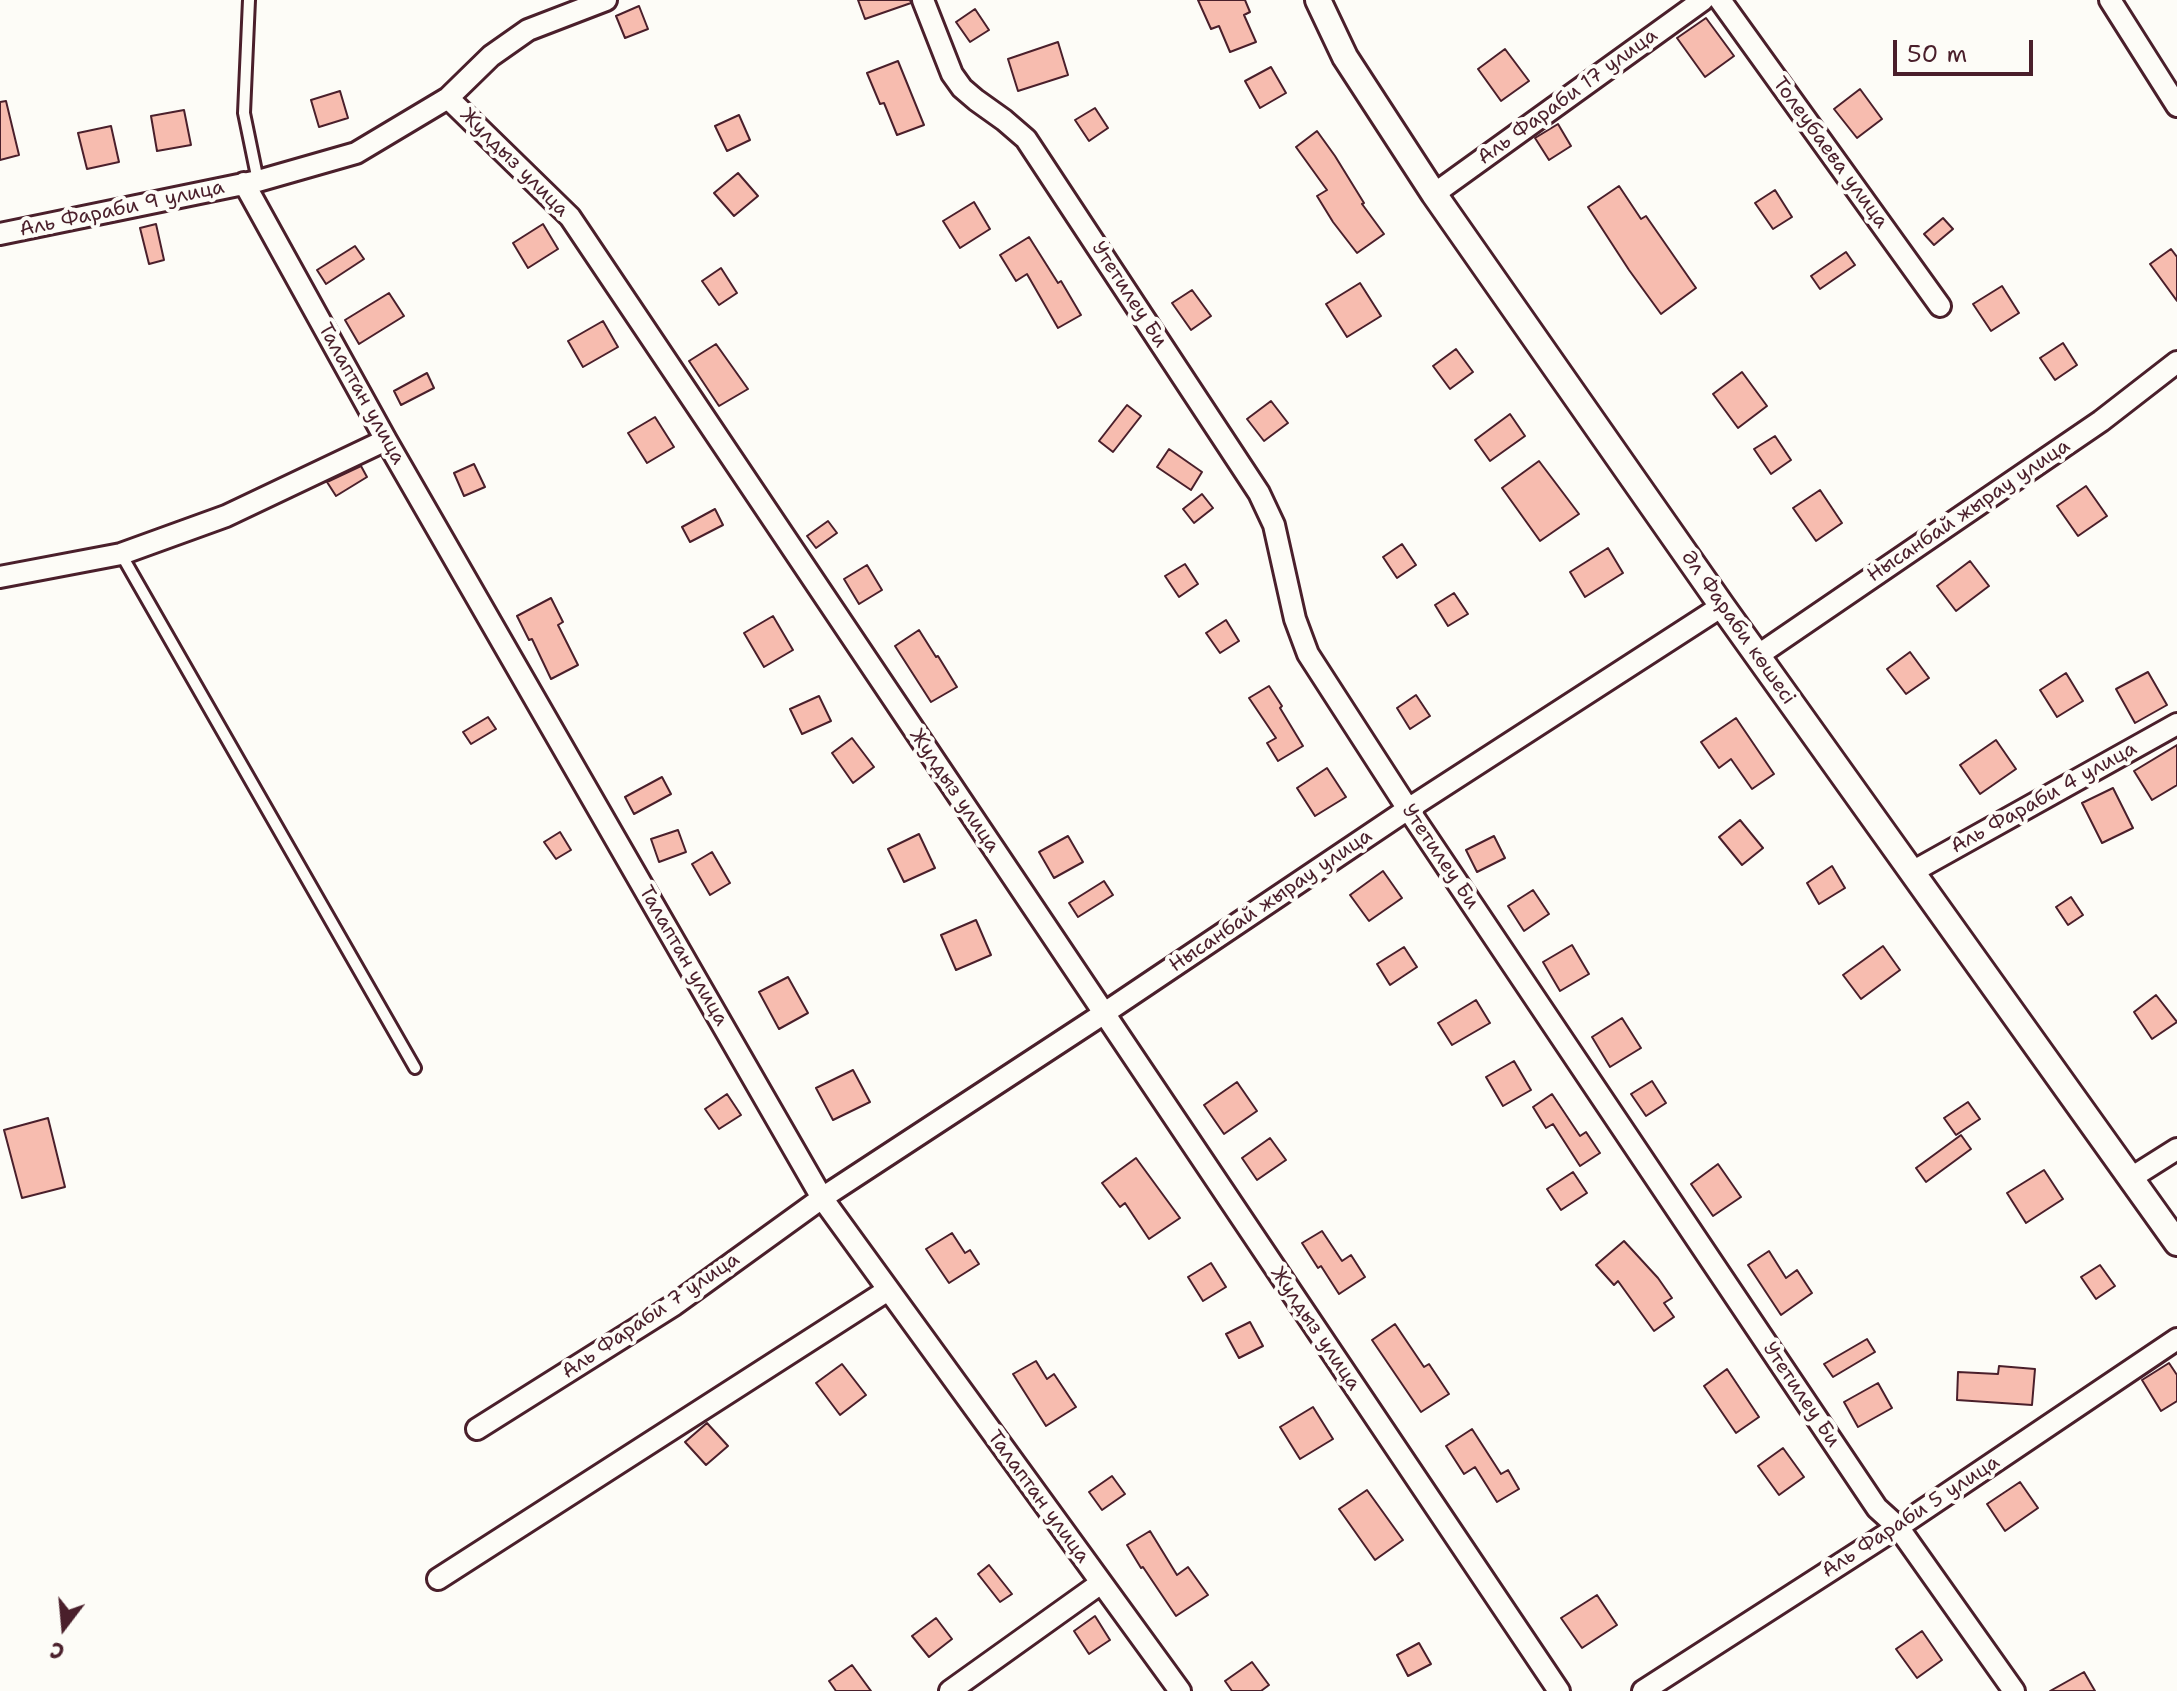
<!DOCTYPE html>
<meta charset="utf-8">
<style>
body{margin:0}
#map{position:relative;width:2177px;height:1691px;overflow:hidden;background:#fdfcf7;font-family:"Shantell Sans",sans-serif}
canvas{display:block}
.north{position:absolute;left:24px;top:1587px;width:80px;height:80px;-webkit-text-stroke:6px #fdfcf7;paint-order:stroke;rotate:196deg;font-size:22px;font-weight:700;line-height:32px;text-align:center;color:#4a1f2b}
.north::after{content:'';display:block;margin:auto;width:28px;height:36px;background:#4a1f2b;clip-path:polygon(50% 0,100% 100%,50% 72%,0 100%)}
.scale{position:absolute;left:1893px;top:40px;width:140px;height:36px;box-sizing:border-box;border:4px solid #4a1f2b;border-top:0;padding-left:10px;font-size:24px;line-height:28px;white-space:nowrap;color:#4a1f2b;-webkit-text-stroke:6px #fdfcf7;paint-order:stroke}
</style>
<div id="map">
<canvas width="2177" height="1691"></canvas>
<div class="north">С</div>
<div class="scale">50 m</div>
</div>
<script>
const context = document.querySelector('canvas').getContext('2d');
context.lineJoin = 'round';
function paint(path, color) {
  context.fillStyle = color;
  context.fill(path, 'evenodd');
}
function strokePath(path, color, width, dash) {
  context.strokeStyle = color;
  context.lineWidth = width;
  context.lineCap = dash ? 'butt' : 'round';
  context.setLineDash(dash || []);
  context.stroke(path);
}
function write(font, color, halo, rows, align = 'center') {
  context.font = font + ' "Shantell Sans",sans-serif';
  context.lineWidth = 8;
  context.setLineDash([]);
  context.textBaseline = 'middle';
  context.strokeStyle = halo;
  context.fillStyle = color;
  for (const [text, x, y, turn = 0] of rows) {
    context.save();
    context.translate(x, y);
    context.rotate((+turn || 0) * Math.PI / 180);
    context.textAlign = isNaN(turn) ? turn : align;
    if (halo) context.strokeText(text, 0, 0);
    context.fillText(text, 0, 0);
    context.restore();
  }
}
const building = new Path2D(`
 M858 0H910L911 3 865 19Z
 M1198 0H1245L1250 12 1244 15 1256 42 1230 52 1219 26 1211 29Z
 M639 6 648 29 625 38 616 16Z
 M975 9 989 30 970 42 956 22Z
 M1706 18 1734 56 1705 77 1677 38Z
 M1058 42 1068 75 1018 91 1008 59Z
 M1505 49 1529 81 1501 101 1478 69Z
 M898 61 924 125 897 135 884 103 880 104 867 73Z
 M1271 67 1286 93 1260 108 1245 81Z
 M1860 89 1882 119 1857 138 1834 109Z
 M340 91 348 118 319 127 311 100Z
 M6 101 19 155 0 160V102Z
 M1095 108 1108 128 1089 141 1075 120Z
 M184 110 191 145 157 151 151 116Z
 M739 115 750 140 727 151 715 126Z
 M1558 124 1571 146 1549 160 1535 138Z
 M111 126 119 162 87 169 78 133Z
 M1317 131 1335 156 1364 203 1362 204 1384 234 1357 253 1333 222 1317 196 1327 190 1296 147Z
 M738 173 758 196 734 216 714 193Z
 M1619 186 1641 219 1646 216 1696 288 1661 314 1629 270 1588 207Z
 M1775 190 1792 217 1773 229 1755 203Z
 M974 202 990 229 960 248 943 221Z
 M1943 218 1953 229 1934 245 1924 234Z
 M156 224 164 260 149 264 140 228Z
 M543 224 558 249 528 268 513 243Z
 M1029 237 1058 283 1061 281 1081 315 1058 328 1027 274 1016 281 1000 255Z
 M355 246 364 259 326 284 317 270Z
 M2171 249 2177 257V301L2150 264Z
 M1846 252 1855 265 1820 289 1811 276Z
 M721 268 737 293 719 305 702 281Z
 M1360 283 1381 316 1347 337 1326 304Z
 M2002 286 2019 313 1991 331 1973 304Z
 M1192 290 1211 316 1191 330 1172 303Z
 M389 293 404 316 359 344 345 320Z
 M603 321 618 347 583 367 568 341Z
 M2063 343 2077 365 2055 380 2040 358Z
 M716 344 748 389 719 406 689 361Z
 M1456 349 1473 372 1450 389 1433 366Z
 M1742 372 1767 406 1738 428 1713 394Z
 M427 373 434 388 401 405 394 391Z
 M1271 401 1288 423 1264 441 1247 419Z
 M1127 405 1141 416 1113 452 1099 441Z
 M1510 414 1525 436 1490 461 1475 440Z
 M655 417 674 447 647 463 628 433Z
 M1775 436 1791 460 1771 474 1754 449Z
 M1169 449 1202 472 1191 490 1157 467Z
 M1539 461 1579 514 1540 541 1502 488Z
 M474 464 485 487 464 496 454 473Z
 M361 466 367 477 336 496 327 482Z
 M2086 486 2107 516 2078 536 2057 506Z
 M1820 490 1842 523 1816 541 1793 508Z
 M1202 494 1213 508 1194 523 1183 509Z
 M715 509 723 525 690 542 682 527Z
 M828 521 837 533 816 548 807 536Z
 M1402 544 1416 565 1397 578 1383 557Z
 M1608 548 1623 573 1585 597 1570 572Z
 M1970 561 1989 586 1956 611 1937 586Z
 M1185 564 1198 584 1179 597 1165 576Z
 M867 565 882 590 859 604 844 579Z
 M1454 593 1468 614 1448 626 1435 605Z
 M551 598 563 622 558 625 578 665 551 679 532 639 529 640 517 616Z
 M773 616 793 650 764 667 744 633Z
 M1226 620 1239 641 1220 653 1206 633Z
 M919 630 936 657 938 656 957 687 931 702 895 646Z
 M1910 652 1929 678 1906 694 1887 669Z
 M2148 672 2167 705 2135 723 2116 689Z
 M2066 673 2083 701 2057 717 2040 690Z
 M1269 686 1282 706 1280 708 1303 746 1278 761 1267 743 1276 738 1249 698Z
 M1416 695 1430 716 1410 729 1397 708Z
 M819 696 831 721 802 734 790 709Z
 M488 717 496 729 471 744 463 732Z
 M1736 718 1774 774 1752 789 1731 759 1719 768 1701 742Z
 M852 738 874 767 853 783 832 753Z
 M1996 740 2016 769 1980 794 1960 765Z
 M2177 745V785L2152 800 2134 771Z
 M1327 768 1346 797 1315 816 1297 788Z
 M662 777 671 794 634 814 625 797Z
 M2113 788 2133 828 2102 843 2082 803Z
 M1740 820 1763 848 1742 865 1719 837Z
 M678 830 686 852 659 862 651 839Z
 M560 832 571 850 556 859 544 842Z
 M919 834 935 868 904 882 888 849Z
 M1068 836 1083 862 1054 878 1039 852Z
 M1494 836 1505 858 1477 872 1466 850Z
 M712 852 730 883 710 895 692 864Z
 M1832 866 1845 888 1819 904 1807 883Z
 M1383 871 1402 898 1369 921 1350 895Z
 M1104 881 1113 895 1078 917 1069 903Z
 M1533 890 1549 914 1524 931 1508 906Z
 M2071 897 2083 915 2068 925 2056 907Z
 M976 920 991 955 956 970 941 935Z
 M1572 945 1589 974 1560 991 1543 962Z
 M1883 946 1900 970 1861 999 1843 975Z
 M1404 947 1417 967 1390 985 1377 964Z
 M788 977 808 1013 779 1029 759 992Z
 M2156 995 2177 1022 2152 1039 2134 1012Z
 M1476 1000 1490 1023 1452 1045 1438 1023Z
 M1622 1018 1641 1048 1610 1067 1592 1037Z
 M1514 1061 1531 1090 1503 1106 1486 1077Z
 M853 1070 870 1102 833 1120 816 1088Z
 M1652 1081 1666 1103 1646 1116 1631 1094Z
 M1237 1082 1257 1111 1224 1134 1204 1105Z
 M727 1094 741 1115 719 1129 705 1109Z
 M1552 1094 1580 1136 1586 1132 1600 1153 1580 1166 1553 1124 1546 1128 1533 1107Z
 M1968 1102 1980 1119 1956 1135 1944 1118Z
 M48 1118 65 1187 22 1198 4 1130Z
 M1961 1135 1971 1149 1926 1182 1916 1168Z
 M1270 1138 1286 1160 1257 1180 1242 1158Z
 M1136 1158 1180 1218 1149 1239 1125 1203 1120 1207 1102 1183Z
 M1718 1164 1741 1197 1713 1216 1691 1184Z
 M2044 1170 2063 1199 2026 1223 2007 1193Z
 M1573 1172 1587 1193 1561 1210 1547 1189Z
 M1322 1231 1342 1261 1351 1255 1365 1277 1339 1294 1321 1266 1318 1268 1302 1243Z
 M952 1233 965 1253 970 1250 979 1264 949 1283 926 1249Z
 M1624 1241 1658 1278 1672 1298 1664 1303 1674 1317 1654 1331 1618 1281 1614 1285 1596 1265Z
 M1769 1251 1786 1278 1797 1270 1812 1293 1781 1315 1748 1265Z
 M1211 1263 1226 1287 1203 1301 1188 1277Z
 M2100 1265 2115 1286 2096 1299 2081 1277Z
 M1250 1322 1263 1346 1239 1358 1226 1334Z
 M1395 1324 1424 1367 1429 1364 1449 1394 1421 1412 1372 1340Z
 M1867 1339 1875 1352 1833 1377 1824 1364Z
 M1036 1361 1047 1379 1054 1374 1076 1407 1046 1426 1013 1374Z
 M2169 1363 2177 1375V1401L2161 1411 2142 1380Z
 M842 1364 866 1395 840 1415 816 1383Z
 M1999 1366 2035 1369 2032 1405 1957 1400 1958 1372 1998 1374Z
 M1727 1369 1759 1417 1736 1433 1704 1386Z
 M1878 1383 1892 1408 1858 1427 1844 1402Z
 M1313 1407 1333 1439 1300 1459 1280 1427Z
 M707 1423 728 1446 706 1465 685 1442Z
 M1472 1429 1501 1474 1508 1470 1519 1489 1497 1502 1475 1467 1464 1474 1446 1446Z
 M1783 1448 1804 1477 1779 1495 1758 1466Z
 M1112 1476 1125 1494 1102 1510 1089 1492Z
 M2020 1482 2038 1508 2005 1531 1987 1504Z
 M1367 1490 1403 1540 1375 1560 1339 1509Z
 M1150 1531 1177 1575 1188 1567 1208 1595 1176 1616 1143 1567 1141 1568 1127 1545Z
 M989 1565 1012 1594 1000 1602 978 1574Z
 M1597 1595 1617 1625 1582 1648 1561 1618Z
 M1095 1616 1110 1640 1089 1654 1074 1631Z
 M936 1618 952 1639 929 1657 912 1636Z
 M1922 1631 1942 1660 1917 1678 1896 1649Z
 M1419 1643 1431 1664 1408 1676 1397 1655Z
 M1252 1662 1269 1685 1261 1691H1232L1225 1681Z
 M852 1665 871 1691H836L829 1681Z
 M2084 1672 2095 1691H2050Z`);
const service = new Path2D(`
 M249 0 244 113 258 181
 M121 554 415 1068`);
const minor = new Path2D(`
 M923 0 952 74 962 88 976 100 1004 120 1026 139 1259 493 1274 525 1295 619 1308 654 1408 809 1877 1508 1898 1527 2014 1691
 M1720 0 1940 306
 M2110 0 2177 106
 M448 98 491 56 528 30 606 0
 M244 183 386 440 822 1198 1180 1691
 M1434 194 1703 0
 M0 234 258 181 356 153 448 98 570 217 1559 1691
 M0 577 121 554 226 516 386 440
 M1757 656 2101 421 2177 362
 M1912 872 2177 724
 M2131 1178 2177 1149
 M477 1429 674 1305 822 1198 1103 1014 1408 809 1722 606
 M438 1579 888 1290
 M950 1691 1101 1583
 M1643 1691 1898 1527 2177 1339`);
const tertiary = new Path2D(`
 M1318 0 1345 57 1434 194 1722 606 2177 1243`);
const streetNames = [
 ["Аль Фараби 17 улица",1568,97,-36],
 ["Толеубаева улица",1830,153,54],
 ["Жулдыз улица",514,163,45],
 ["Аль Фараби 9 улица",122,209,-12],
 ["Утетилеу Би",1129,295,57],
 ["Талаптан улица",361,394,61],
 ["Нысанбай жырау улица",1969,511,-34],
 ["Әл Фараби көшесі",1738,628,55],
 ["Жулдыз улица",954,791,56],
 ["Аль Фараби 4 улица",2044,798,-29],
 ["Утетилеу Би",1440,857,56],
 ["Нысанбай жырау улица",1271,901,-34],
 ["Талаптан улица",683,956,60],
 ["Аль Фараби 7 улица",651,1316,-34],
 ["Жулдыз улица",1315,1329,56],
 ["Утетилеу Би",1801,1395,56],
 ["Талаптан улица",1038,1497,54],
 ["Аль Фараби 5 улица",1911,1517,-33]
];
paint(building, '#f7bcaf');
strokePath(building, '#4a1f2b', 2);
strokePath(service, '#4a1f2b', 16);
strokePath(minor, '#4a1f2b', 26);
strokePath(tertiary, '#4a1f2b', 30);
strokePath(service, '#fdfcf7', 10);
strokePath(minor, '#fdfcf7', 20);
strokePath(tertiary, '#fdfcf7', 24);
write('20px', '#4a1f2b', '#fdfcf7', streetNames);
</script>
